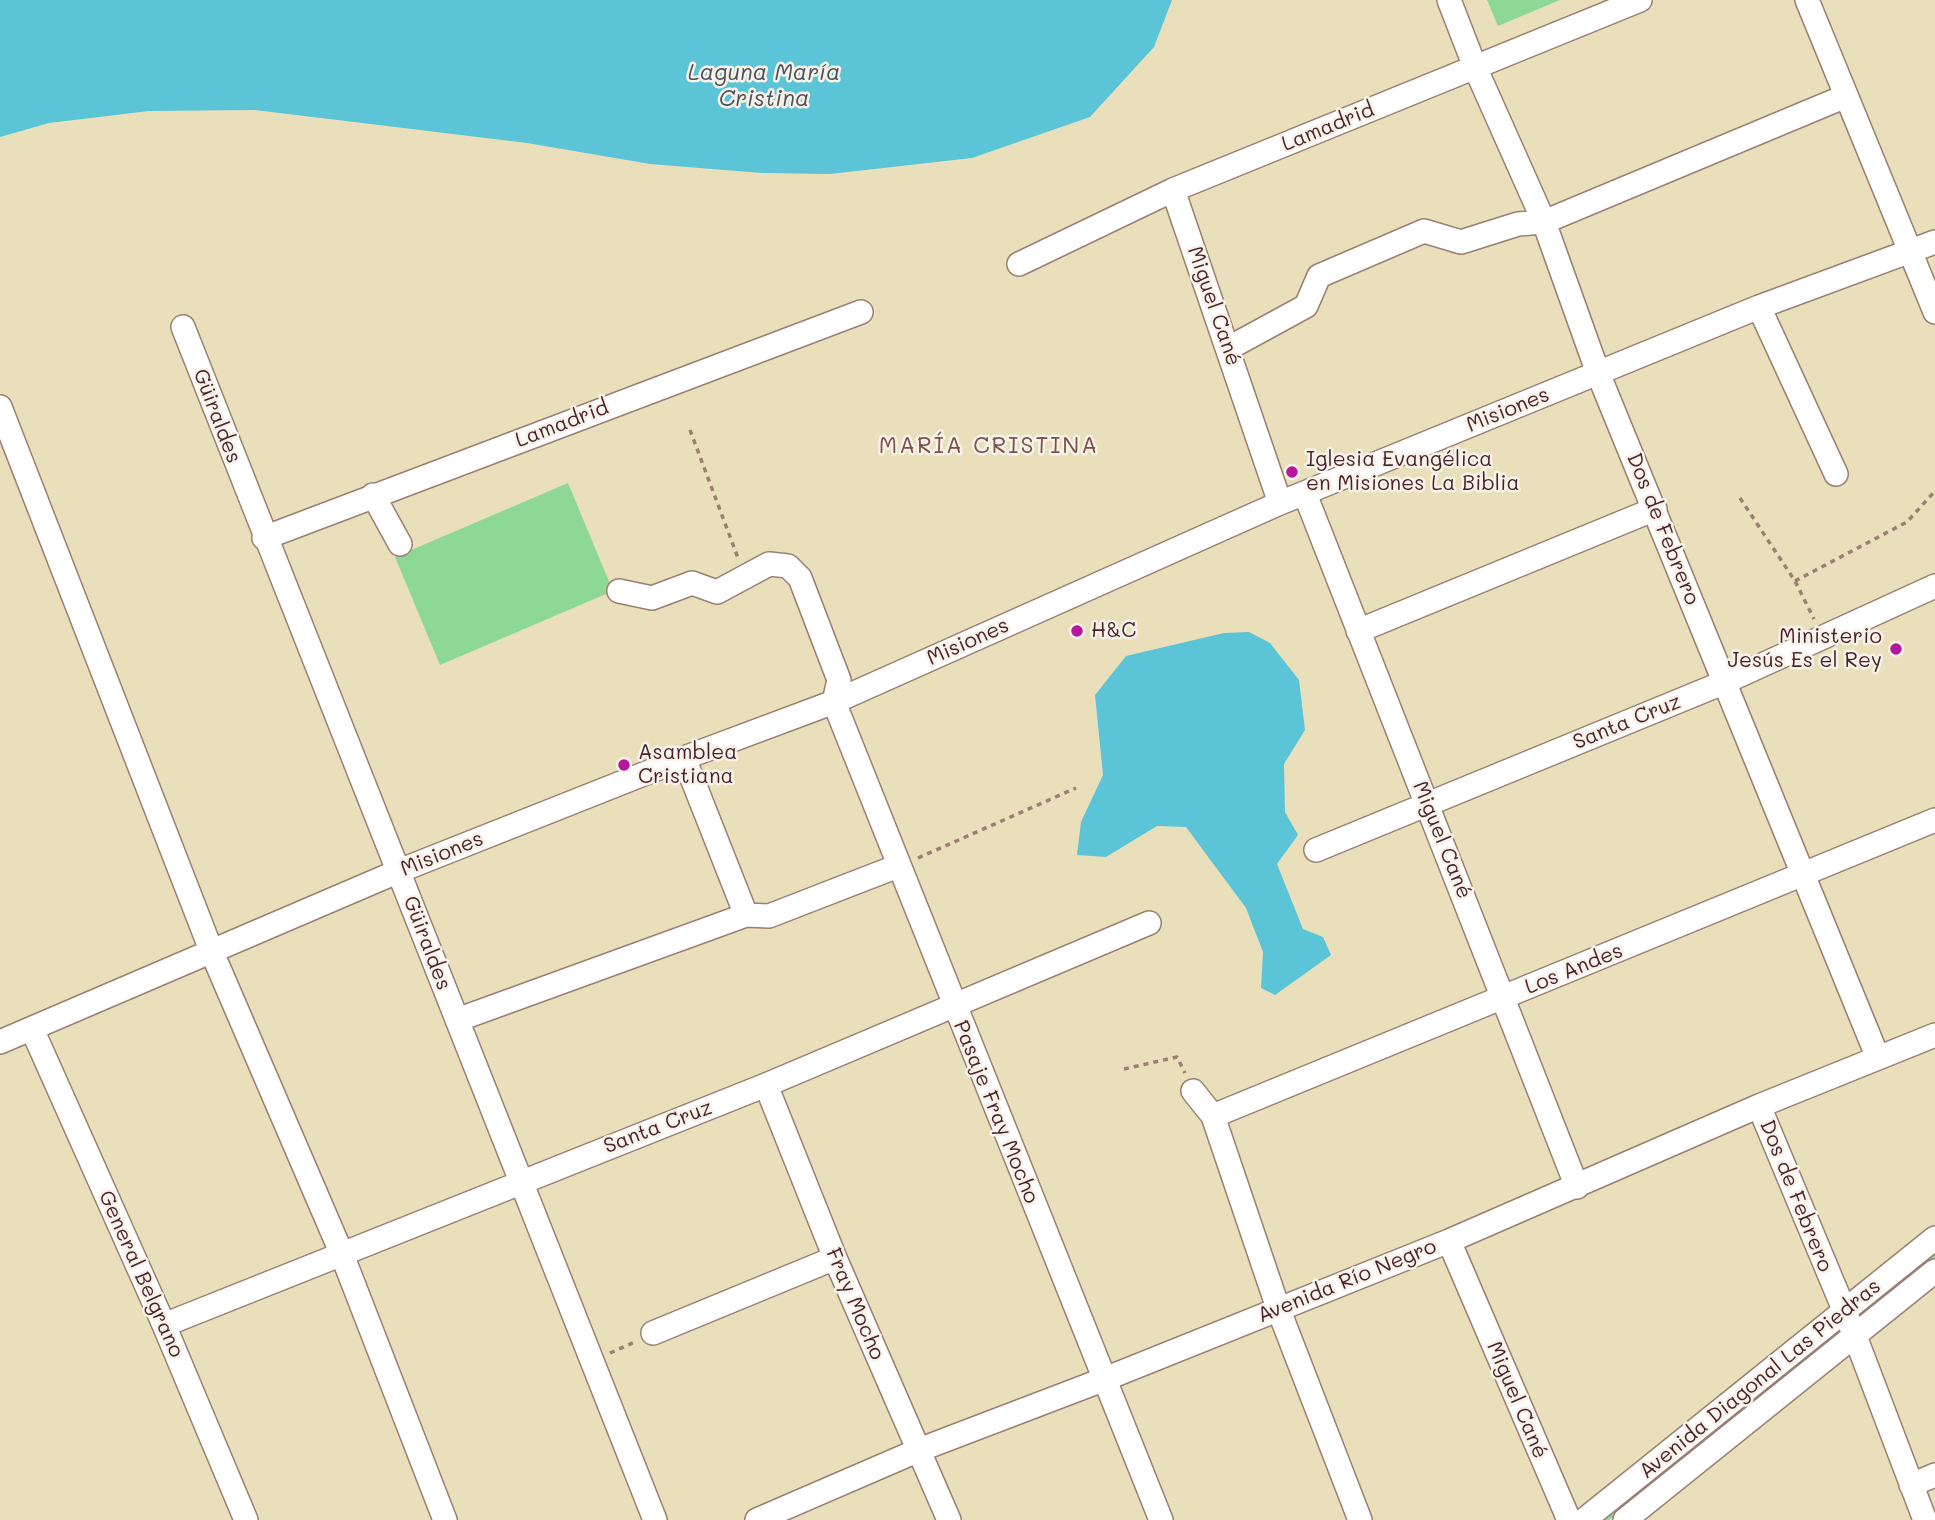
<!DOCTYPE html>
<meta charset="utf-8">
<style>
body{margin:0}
canvas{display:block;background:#eadfbb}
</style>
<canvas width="1935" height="1520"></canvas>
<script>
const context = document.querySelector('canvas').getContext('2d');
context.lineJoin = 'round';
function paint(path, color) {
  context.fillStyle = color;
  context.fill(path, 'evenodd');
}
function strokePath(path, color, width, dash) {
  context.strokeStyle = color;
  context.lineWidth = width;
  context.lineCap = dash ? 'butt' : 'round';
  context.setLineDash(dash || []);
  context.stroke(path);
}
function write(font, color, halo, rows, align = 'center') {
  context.font = font + ' Mali,sans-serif';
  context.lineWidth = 5;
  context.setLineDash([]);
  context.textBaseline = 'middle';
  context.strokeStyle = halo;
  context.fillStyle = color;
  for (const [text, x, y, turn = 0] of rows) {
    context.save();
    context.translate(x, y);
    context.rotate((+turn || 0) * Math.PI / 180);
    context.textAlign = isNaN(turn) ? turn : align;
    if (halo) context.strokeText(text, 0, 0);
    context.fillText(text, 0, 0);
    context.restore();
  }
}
const green = new Path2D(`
 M1487 0H1560L1498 26Z
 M568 483 613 591 440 665 395 557Z
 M1935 1253V1261L1870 1314 1865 1309Z
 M1838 1333 1842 1339 1609 1520H1596Z`);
const water = new Path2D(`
 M0 0H1172L1154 47 1090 117 972 158 830 174 762 173 650 164 527 143 255 110 149 111 49 123 0 137Z
 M1249 632 1270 643 1299 680 1305 730 1284 764 1285 812 1298 835 1277 864 1303 929 1323 937 1331 955 1275 995 1261 988 1263 952 1246 908 1186 827 1157 826 1106 857 1077 855 1081 822 1103 775 1095 695 1126 656 1224 633Z`);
const path = new Path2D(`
 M690 430 738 558
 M1740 498 1795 581 1814 619
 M1795 581 1907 522 1935 491
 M918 858 1076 788
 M1124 1069 1177 1057 1185 1073
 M610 1353 635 1342`);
const minor = new Path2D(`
 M1449 0 1475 67 1544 222 1598 373 1878 1058
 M1807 0 1935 312
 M1173 190 1280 503
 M1019 264 1173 190 1640 0
 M1759 307 1836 474
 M183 327 655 1520
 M1229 348 1306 306 1319 276 1424 231 1461 242 1518 224 1544 222 1846 96
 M0 407 211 950 341 1252 445 1520
 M1305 494 1577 1187
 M373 495 400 544
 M264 538 861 312
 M619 591 652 598 692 583 717 592 769 564 788 566 800 578 839 680 834 702 1161 1520
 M1358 631 1655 509
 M684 758 746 915
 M1316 850 1725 682 1935 586
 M457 1020 746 915 769 916 898 866
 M32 1029 164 1325 246 1520
 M0 1042 399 871 684 758 834 702 1280 503 1759 307 1935 242
 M766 1085 835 1258 949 1520
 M1193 1091 1213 1116 1278 1308 1360 1520
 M1759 1106 1855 1336 1925 1520
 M1213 1116 1935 820
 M1449 1241 1569 1520
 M164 1325 766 1085 1149 923
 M653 1333 835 1258
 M1911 1485 1935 1475
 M757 1520 919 1450 1105 1379 1449 1241 1759 1106 1935 1035
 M1584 1520 1935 1238
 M1625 1520 1935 1271`);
const markers = [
 [1292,472,7,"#b5179e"],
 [1077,631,7,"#b5179e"],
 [1896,649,7,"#b5179e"],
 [624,765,7,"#b5179e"]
];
const streetNames = [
 ["Lamadrid",1328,127,-22],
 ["Miguel Cané",1214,306,71],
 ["Misiones",1508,410,-22],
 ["Güiraldes",217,416,69],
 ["Lamadrid",562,424,-21],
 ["Dos de Febrero",1663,529,68],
 ["Misiones",968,642,-24],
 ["Santa Cruz",1627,722,-22],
 ["Miguel Cané",1442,840,68],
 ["Misiones",442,854,-22],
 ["Güiraldes",427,943,69],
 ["Los Andes",1574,969,-22],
 ["Pasaje Fray Mocho",996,1112,68],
 ["Santa Cruz",658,1127,-21],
 ["Dos de Febrero",1796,1196,68],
 ["General Belgrano",141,1274,66],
 ["Avenida Río Negro",1347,1281,-22],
 ["Fray Mocho",855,1304,67],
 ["Avenida Diagonal Las Piedras",1760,1379,-39],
 ["Miguel Cané",1517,1400,67]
];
const poiNames = [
 ["Iglesia Evangélica",1306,460],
 ["en Misiones La Biblia",1306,484],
 ["H&C",1091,631],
 ["Ministerio",1882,637,"right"],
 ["Jesús Es el Rey",1882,661,"right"],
 ["Asamblea",638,753],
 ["Cristiana",638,777]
];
const waterNames = [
 ["Laguna María",764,73],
 ["Cristina",764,99]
];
const neighbourhoodNames = [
 ["MARÍA CRISTINA",989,446]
];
paint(green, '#8dd895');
paint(water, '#5bc4d7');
strokePath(minor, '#9a7f73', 26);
strokePath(path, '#9a7f73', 3.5, [5, 5]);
strokePath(minor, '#fff', 23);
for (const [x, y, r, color] of markers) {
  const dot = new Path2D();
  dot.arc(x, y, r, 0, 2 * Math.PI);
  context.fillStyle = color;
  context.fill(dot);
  strokePath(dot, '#f7f3e8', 2.5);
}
write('21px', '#4a1f2b', '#f7f3e8', streetNames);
write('21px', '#4a1f2b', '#f7f3e8', poiNames, 'left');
write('italic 23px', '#4f515f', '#f7f3e8', waterNames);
context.letterSpacing = '2px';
write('23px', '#7e4f4c', '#f7f3e8', neighbourhoodNames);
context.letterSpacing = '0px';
</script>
